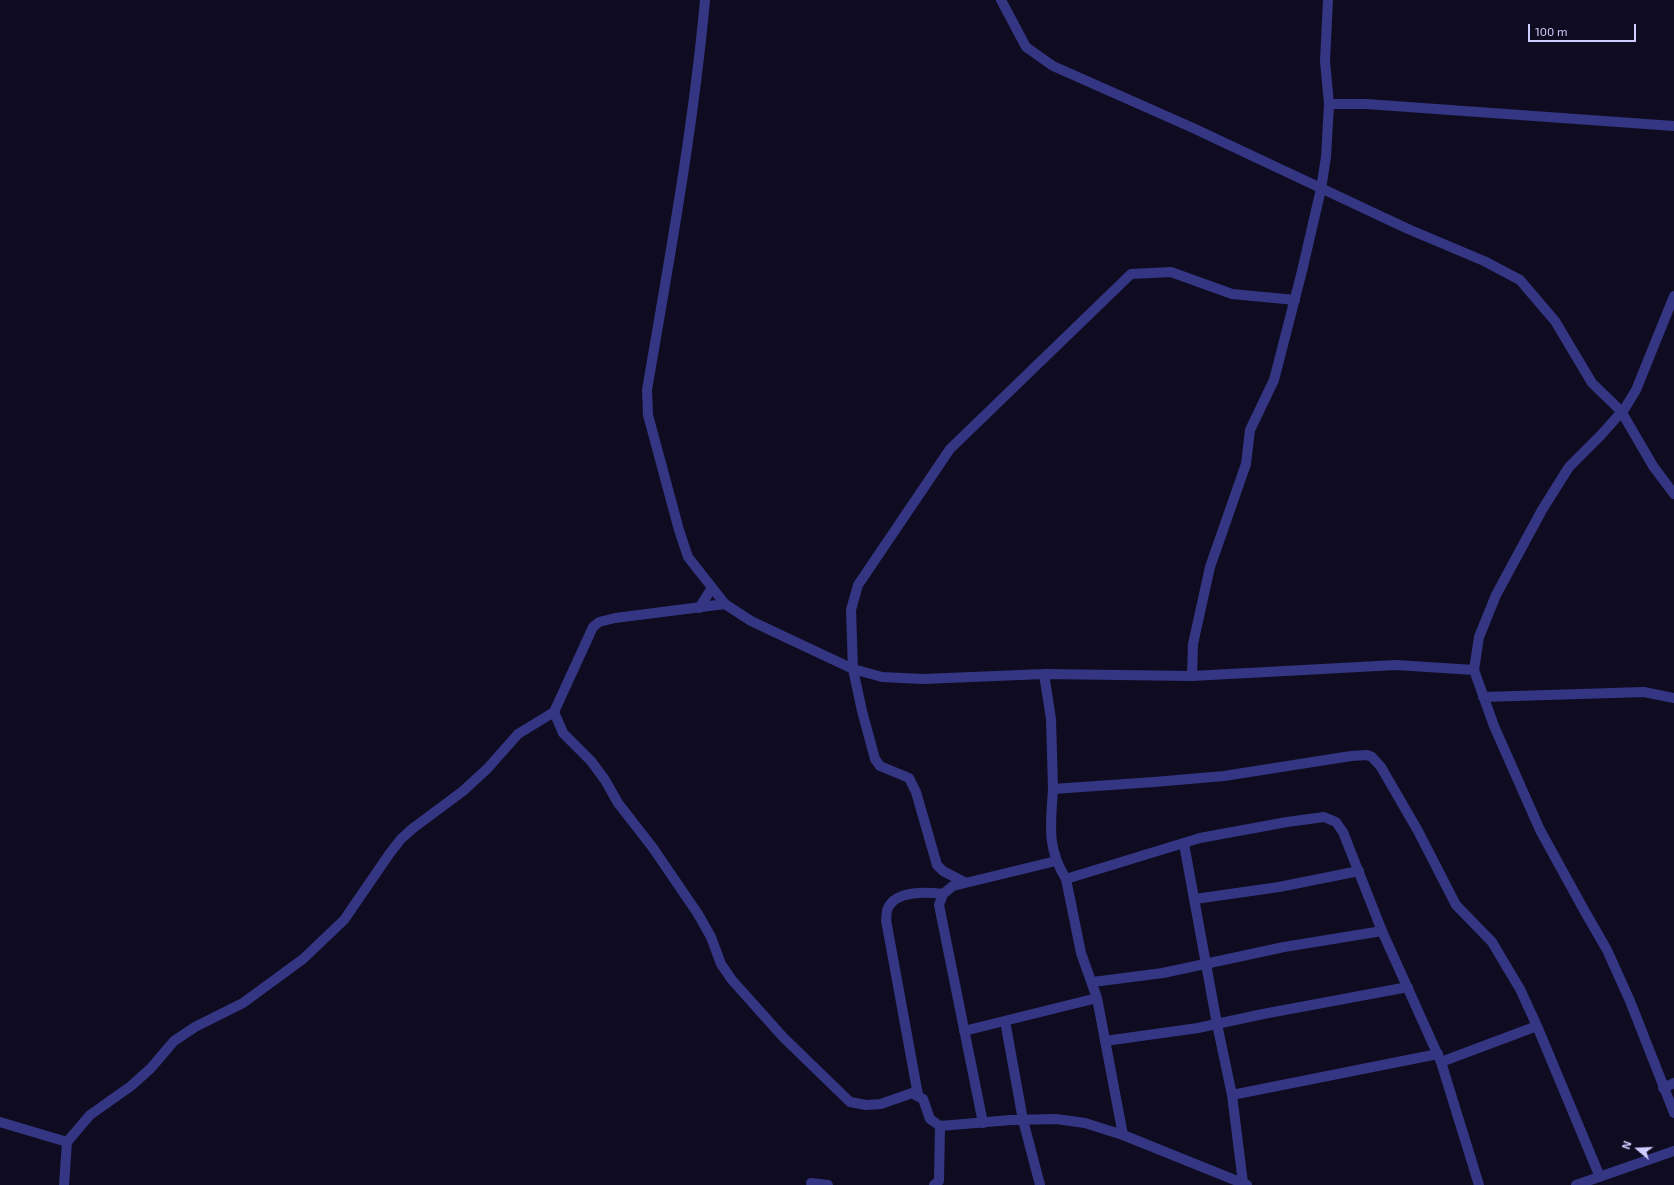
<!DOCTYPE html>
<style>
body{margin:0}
#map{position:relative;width:1674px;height:1185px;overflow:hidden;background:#0f0c22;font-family:"Exo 2",sans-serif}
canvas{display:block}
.north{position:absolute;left:1618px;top:1129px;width:40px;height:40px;-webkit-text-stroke:3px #0f0c22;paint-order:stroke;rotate:289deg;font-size:11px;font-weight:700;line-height:16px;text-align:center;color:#d0cdff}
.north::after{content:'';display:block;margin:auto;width:14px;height:18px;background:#d0cdff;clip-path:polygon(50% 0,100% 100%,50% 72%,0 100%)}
.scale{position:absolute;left:1528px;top:24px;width:108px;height:18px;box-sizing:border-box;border:2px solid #d0cdff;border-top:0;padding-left:5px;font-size:12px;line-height:14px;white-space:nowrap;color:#d0cdff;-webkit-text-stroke:3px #0f0c22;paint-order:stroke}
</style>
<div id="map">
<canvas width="1674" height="1185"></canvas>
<div class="north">N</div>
<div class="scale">100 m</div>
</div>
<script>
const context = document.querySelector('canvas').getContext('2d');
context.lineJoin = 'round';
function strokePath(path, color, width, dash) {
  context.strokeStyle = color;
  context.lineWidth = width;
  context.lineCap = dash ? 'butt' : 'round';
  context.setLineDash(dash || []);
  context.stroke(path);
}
const minor = new Path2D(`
 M705 0C693 131 669 261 647 390L648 415 679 530 688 557 725 604
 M1001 0 1026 47 1053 66 1193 128 1408 229 1484 261 1520 280 1555 321 1592 383 1621 411 1653 466 1674 494
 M1329 104H1366L1674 126
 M1674 296 1636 390 1625 408 1601 435 1569 467 1542 510 1496 595 1479 637 1474 670 1494 726 1540 830 1584 910 1607 950 1630 1001 1674 1113
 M699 608 712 588
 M1044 674 1051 719 1053 789 1154 782 1224 776 1351 756 1367 755 1372 757 1381 767 1418 831 1456 905 1492 942 1505 964 1520 989 1537 1026 1600 1177
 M1192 676 1193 644 1210 567 1246 464 1250 430 1274 380 1302 271 1321 189 1326 157 1329 104 1325 61 1328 0
 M1483 697 1644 692 1674 698
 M554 712 563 733 591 761 605 780 618 803 653 848 698 914 711 937 721 964 732 980 783 1037 850 1102 866 1105 881 1104 912 1093 923 1099 930 1119 940 1126 1011 1120 1056 1119 1085 1123 1123 1135 1247 1185
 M1053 789C1051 824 1046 847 1066 879L1200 838 1287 822 1324 817 1336 822 1343 832 1382 931 1441 1062 1479 1185
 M1184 844 1217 1024 1232 1095 1243 1183
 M1066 879 1081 953 1097 998 1123 1135
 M964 882 943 871 937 865 916 792 909 778 880 766 875 759 862 711 853 669 851 610 858 585 950 449 1131 274 1171 272 1232 294 1295 300
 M1195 899 1279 887 1359 871
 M1093 982 1163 973 1284 947 1382 931
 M1005 1021 1023 1120 1040 1185
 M964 1031 1097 998
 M1105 1041 1198 1028 1263 1014 1408 987
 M1441 1062 1537 1026
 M1663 1088 1674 1083
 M918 1095 886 920C887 917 886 911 888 908 896 890 928 892 943 894
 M1232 1095 1438 1054
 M0 1122 67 1142
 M983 1123 939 905 943 894 953 886 1056 861
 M811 1183 828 1185
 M64 1185 67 1142 90 1115 131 1086 151 1068 174 1041 195 1027 243 1003 303 959 344 920 390 853 401 839 412 829 463 791 487 769 518 734 554 712 593 627 599 622 615 618 725 604 751 621 853 669 882 677 923 679 1044 674 1192 676 1396 665 1474 670
 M934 1185 939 1181 940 1126
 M1576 1185 1674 1151`);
strokePath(minor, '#353683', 10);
</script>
